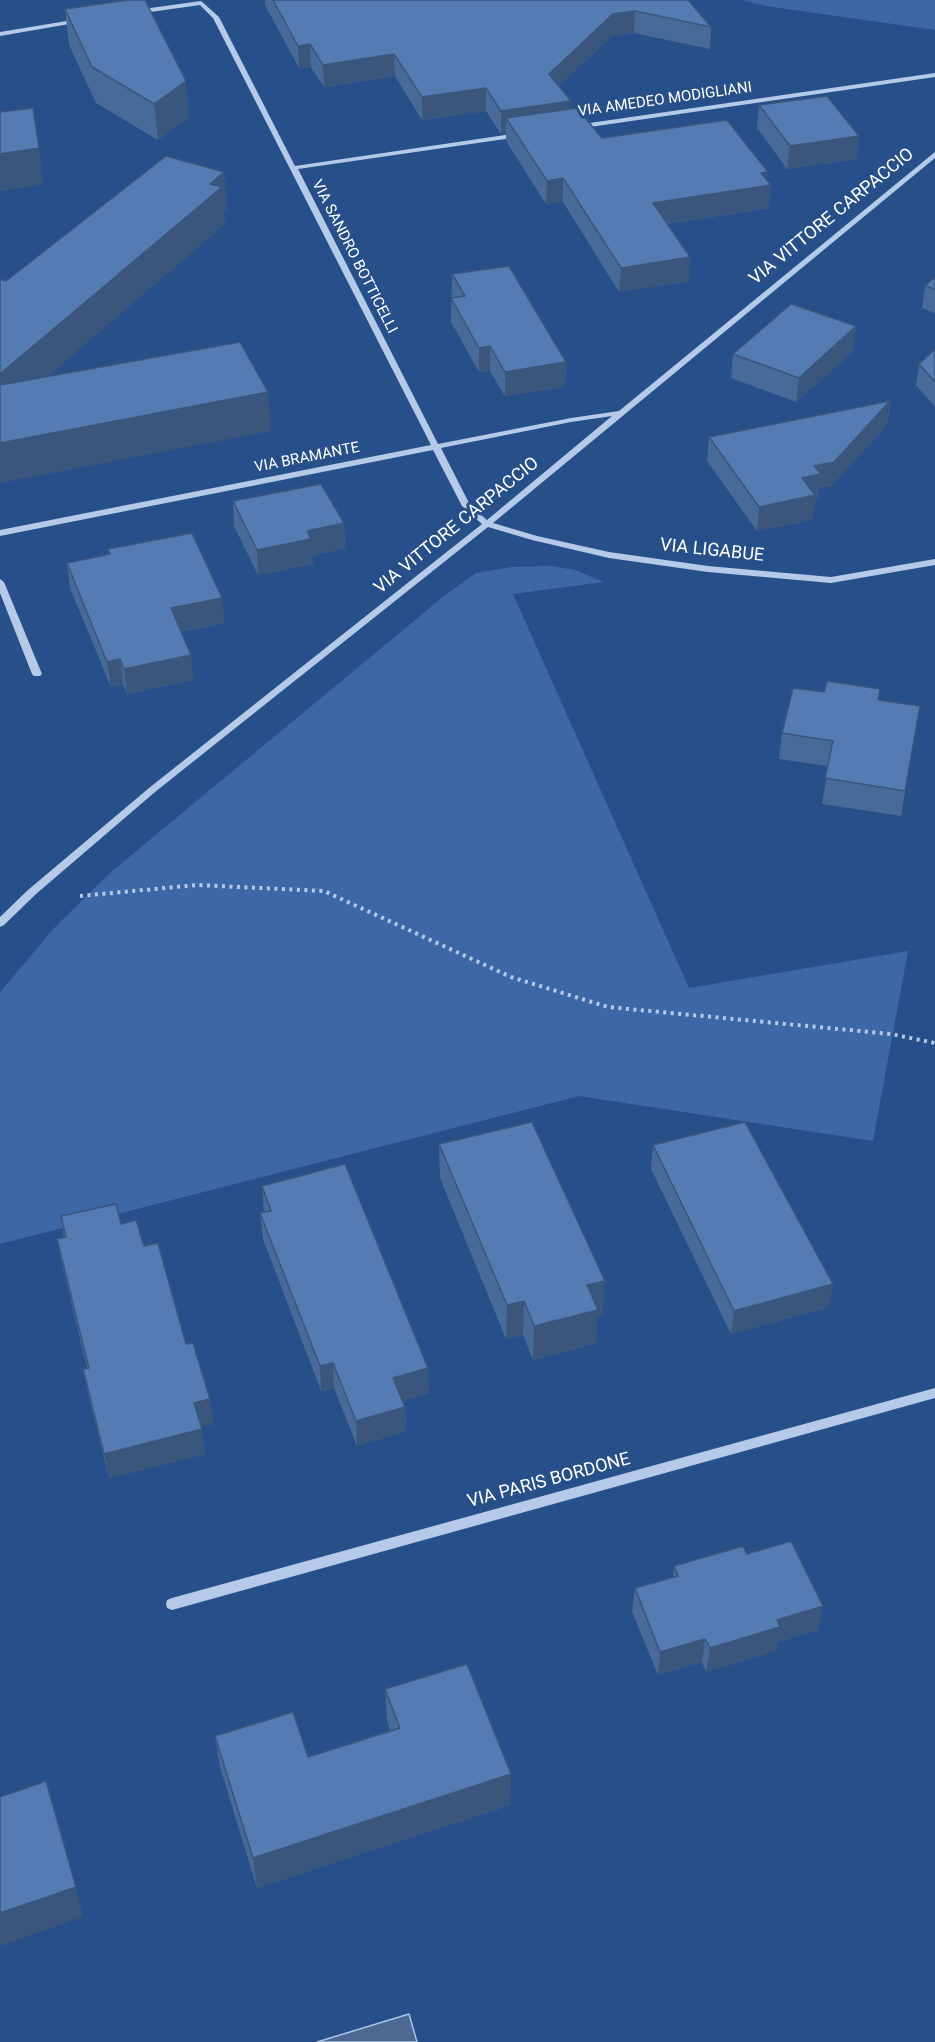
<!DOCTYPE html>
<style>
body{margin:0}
canvas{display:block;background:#274f89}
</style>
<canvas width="935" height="2042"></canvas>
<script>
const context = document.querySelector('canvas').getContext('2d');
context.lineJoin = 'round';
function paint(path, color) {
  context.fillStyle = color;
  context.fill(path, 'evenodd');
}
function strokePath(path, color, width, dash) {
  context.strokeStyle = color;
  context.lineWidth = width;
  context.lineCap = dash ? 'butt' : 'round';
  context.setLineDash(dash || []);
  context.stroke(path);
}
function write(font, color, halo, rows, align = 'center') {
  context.font = font + ' Roboto,sans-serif';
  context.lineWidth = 6;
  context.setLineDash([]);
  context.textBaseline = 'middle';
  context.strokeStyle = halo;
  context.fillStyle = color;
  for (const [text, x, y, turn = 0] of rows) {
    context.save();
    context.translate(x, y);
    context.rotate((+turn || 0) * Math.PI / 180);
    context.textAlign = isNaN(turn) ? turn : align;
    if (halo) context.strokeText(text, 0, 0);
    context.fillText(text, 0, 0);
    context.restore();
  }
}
const green = new Path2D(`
 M742 0H935V30L766 6Z
 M551 566 575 570 604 582 513 594 689 988 908 951 873 1141 579 1096 0 1244V992L56 926 111 872 444 596 476 573 512 567Z`);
const water = new Path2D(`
 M409 2014 417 2042H317Z`);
const path = new Path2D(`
 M80 896 197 885 324 891 511 977 608 1007 891 1034 935 1043`);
const minor = new Path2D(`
 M201 1 219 17 295 166 519 133 522 135 519 137 298 169 438 444 571 418 619 411 935 152V158L493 523 537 536 609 552 708 566 831 577 935 559V565L831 583 708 572 609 558 532 540 488 527 155 792 36 894 4 925 0 927V917L28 890 149 788 482 524 462 506 433 450 0 536V530L431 445 213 18 200 5 136 14 133 12 136 10ZM612 416 487 520 470 505 441 448 571 422Z
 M79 19 81 20V22L0 36V32Z
 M935 73V77L576 129 573 127 576 125Z
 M0 579 4 582 42 674 40 676H34L32 674 0 593Z
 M935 1388V1398L172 1610 167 1608 166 1604 167 1600 172 1598Z`);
const wall = new Path2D(`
 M265 0H688L711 27 710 49 634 33 612 36 559 86 571 109 602 138 767 181 771 185 768 208 667 224 689 281 619 292 563 202 546 204 506 141V133L501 134 486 111 422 120 395 76 324 87 311 67 299 68 265 5Z
 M65 9 189 117 158 140 96 103 69 45Z
 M759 105 859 136 856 159 787 169 757 128Z
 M452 274 566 362 565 387 505 396 490 371 479 372 451 322Z
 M935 277V313L922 308 925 286Z
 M856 326 853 351 796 402 731 378 733 354Z
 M935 349V407L916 385 919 364Z
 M890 401 887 425 831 486 819 488 818 498 815 499 812 520 757 531 707 461 709 437Z
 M233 501 344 523 345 548 312 556 313 564 258 575 234 526Z
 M108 549 225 623 181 632 194 680 127 694 123 684 111 687 70 588 67 563 109 555Z
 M878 700 920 706 901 816 822 804 828 766 779 759 782 733Z
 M439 1144 603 1315 597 1316 596 1343 533 1360 523 1335 506 1339 440 1178Z
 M653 1145 829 1307 731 1334 651 1169Z
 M262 1186 429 1393 403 1400 405 1407 406 1431 357 1446 334 1388 321 1391 263 1239 260 1213 264 1212Z
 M61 1216 121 1224 144 1246 186 1344 214 1424 201 1427 205 1454 109 1478 88 1394 83 1369 87 1368 62 1264 57 1239 64 1238Z
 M747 1554 818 1630 778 1642 776 1651 706 1672 702 1662 658 1675 632 1612 635 1588 673 1577 674 1566Z
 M385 1689 511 1774 510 1805 257 1888 220 1767 215 1736 308 1757 390 1730 387 1720Z`);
const shadedWall = new Path2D(`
 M635 11 634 33 612 36 549 96V74L613 14Z
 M310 44 311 67 299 68 298 46Z
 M394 54 395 76 324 87 323 65Z
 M186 81 189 117 158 140 154 104Z
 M486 88V111L422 120V97Z
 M571 101 570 124 506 118V133L501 134V111Z
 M859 136 856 159 787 169 790 146Z
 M39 148 43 185 0 191V154Z
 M224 172 227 209 224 212 225 224 0 418V374L210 184Z
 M768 172 767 185H771L768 208 652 226 653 203 761 173Z
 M563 178V202L546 204 547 181Z
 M690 257 689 281 619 292 621 268Z
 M856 326 853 351 796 402 799 378Z
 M490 346V371L479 372V348Z
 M566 362 565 387 505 396V372Z
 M268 392 271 431 0 483V443Z
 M890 401 887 425 831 486 819 488 818 498 815 499 812 520 757 531 759 507 802 478 814 466Z
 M344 523 345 548 312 556 313 564 258 575 257 550 307 531Z
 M222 598 225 623 174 633 171 608Z
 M191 655 194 680 127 694 124 669Z
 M120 659 123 684 111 687 107 662Z
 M605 1281 603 1315 597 1316 596 1343 533 1360 534 1326 587 1285Z
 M833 1284 829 1307 731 1334 734 1311Z
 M524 1301 523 1335 506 1339 507 1305Z
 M333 1363 334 1388 321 1391 320 1366Z
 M428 1368 429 1393 394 1403 393 1378Z
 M210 1399 214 1424 197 1428 194 1403Z
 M405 1407 406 1431 357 1446 356 1421Z
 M202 1429 205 1454 109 1478 104 1454Z
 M823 1606 818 1630 778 1642 776 1651 706 1672 710 1648 777 1620Z
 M705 1639 702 1662 658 1675 660 1652Z
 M511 1774 510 1805 257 1888 253 1858Z
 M76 1887 83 1917 0 1946V1913Z`);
const building = new Path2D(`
 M128 0H145L186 81 154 104 92 67 65 9Z
 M273 0H688L711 27 635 11 613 14 549 74 571 101 501 111 486 88 422 97 394 54 323 65 310 44 298 46Z
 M827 96 859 136 790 146 759 105Z
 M33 108 39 148 0 154V112Z
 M577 108 602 138 727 120 768 172 761 173 771 185 653 203 690 257 621 268 563 178 547 181 506 118Z
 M166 156 224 172 210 184 222 187 0 374V279L6 281Z
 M509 266 566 362 505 372 490 346 479 348 451 298 465 296 452 274Z
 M935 277V289L925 286Z
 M791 304 856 326 799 378 733 354Z
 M240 342 268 392 0 443V385Z
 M935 349V382L919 364Z
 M890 401 834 462 814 466 821 474 802 478 815 495 759 507 709 437Z
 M321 484 344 523 307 531 311 539 257 550 233 501Z
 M192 533 222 598 171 608 191 655 124 669 120 659 107 662 67 563 110 554 108 549Z
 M827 681 880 689 878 700 920 706 905 791 825 778 833 741 782 733 793 688 824 692Z
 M532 1122 605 1281 587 1285 598 1310 534 1326 524 1301 507 1305 439 1144Z
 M745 1122 833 1284 734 1311 653 1145Z
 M345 1164 428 1368 393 1378 405 1407 356 1421 333 1363 320 1366 260 1213 271 1211 262 1186Z
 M116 1204 121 1224 136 1220 144 1246 158 1243 186 1344 193 1343 210 1399 194 1403 202 1429 104 1454 83 1369 89 1368 57 1239 66 1237 61 1216Z
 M791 1541 823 1606 777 1620 780 1627 710 1648 705 1639 660 1652 635 1588 678 1576 674 1566 743 1546 747 1554Z
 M467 1664 511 1774 253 1858 215 1736 293 1712 308 1757 400 1728 385 1689Z
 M46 1781 76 1887 0 1913V1797Z`);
const farStreetnames = [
 ["VIA AMEDEO MODIGLIANI",665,100,-8],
 ["VIA SANDRO BOTTICELLI",354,257,63],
 ["VIA BRAMANTE",307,458,-11]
];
const streetNames = [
 ["VIA VITTORE CARPACCIO",832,217,-39],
 ["VIA VITTORE CARPACCIO",457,526,-39],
 ["VIA LIGABUE",712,551,6],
 ["VIA PARIS BORDONE",549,1481,-15]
];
paint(green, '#3c68a6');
paint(water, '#4d6892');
strokePath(water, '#a9c5e9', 1.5);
strokePath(path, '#b5cae9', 4, [3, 4.5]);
paint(minor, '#b5cae9');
paint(wall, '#486a99');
paint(shadedWall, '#3b567d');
paint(building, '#547bb2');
strokePath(building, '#3b567d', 1.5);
write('15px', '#fff', '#274f89', farStreetnames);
write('18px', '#fff', '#274f89', streetNames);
</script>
